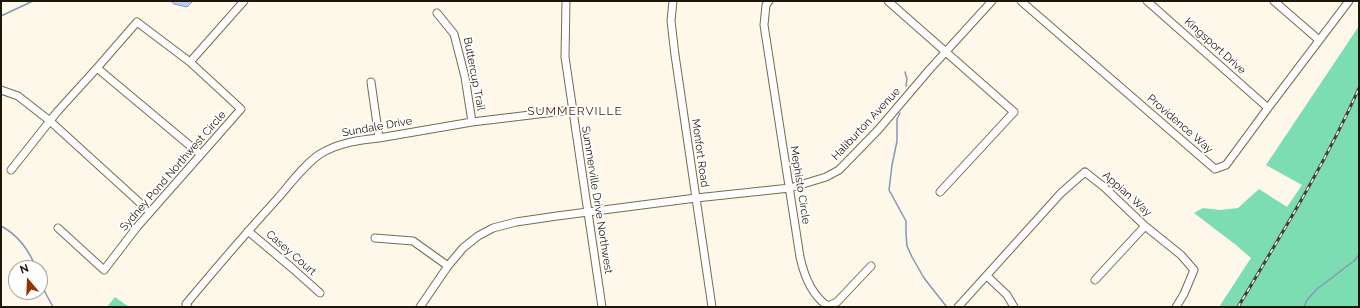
<!DOCTYPE html>
<style>
body{margin:0}
#map{position:relative;width:1360px;height:308px;overflow:hidden;background:#fdf8ea;font-family:Raleway,sans-serif}
canvas{display:block}
.frame{position:absolute;inset:0;border:2px solid #1c170a;pointer-events:none}
.north{position:absolute;left:8px;top:260px;width:40px;height:40px;box-sizing:border-box;background:#fff;border:1px solid #a4a29d;border-radius:50%;rotate:341deg;font-size:11px;font-weight:700;line-height:16px;text-align:center;color:#1c170a}
.north::after{content:'';display:block;margin:auto;width:14px;height:18px;background:#963104;clip-path:polygon(50% 0,100% 100%,50% 72%,0 100%)}
</style>
<div id="map">
<canvas width="1360" height="308"></canvas>
<div class="frame"></div>
<div class="north">N</div>
</div>
<script>
const context = document.querySelector('canvas').getContext('2d');
context.lineJoin = 'round';
function paint(path, color) {
  context.fillStyle = color;
  context.fill(path, 'evenodd');
}
function strokePath(path, color, width, dash) {
  context.strokeStyle = color;
  context.lineWidth = width;
  context.lineCap = dash ? 'butt' : 'round';
  context.setLineDash(dash || []);
  context.stroke(path);
}
function write(font, color, halo, rows, align = 'center') {
  context.font = font + ' Raleway,sans-serif';
  context.lineWidth = 3.5;
  context.setLineDash([]);
  context.textBaseline = 'middle';
  context.strokeStyle = halo;
  context.fillStyle = color;
  for (const [text, x, y, turn = 0] of rows) {
    context.save();
    context.translate(x, y);
    context.rotate((+turn || 0) * Math.PI / 180);
    context.textAlign = isNaN(turn) ? turn : align;
    if (halo) context.strokeText(text, 0, 0);
    context.fillText(text, 0, 0);
    context.restore();
  }
}
const green = new Path2D(`
 M1359 26V307H1219L1251 258 1236 245 1194 213 1203 208 1220 210 1238 208 1259 189 1287 207 1302 185 1266 165Z
 M115 297 129 307H107Z`);
const water = new Path2D(`
 M171 1H193L187 7 174 4Z`);
const stream = new Path2D(`
 M1 16 33 1
 M905 72 907 79 906 86
 M900 113 897 119V141L892 165 889 190 906 221V234L907 246 912 257 924 278 946 306
 M1 226C18 235 29 250 36 268
 M40 279 45 292 53 307
 M1304 307 1307 300 1317 289 1355 260 1359 254`);
const minor = new Path2D(`
 M566 1 565 57 602 307
 M673 1 671 21 675 55 712 307
 M769 1 766 5 764 25 800 257C804 275 812 296 828 306L837 302 871 266
 M888 1 1014 112 940 192
 M1021 1 1215 169 1226 165 1268 108 1349 1
 M1147 1 1268 108
 M1274 1 1319 40
 M437 13 454 34 465 77 472 122
 M190 62 244 1
 M97 68 200 154
 M371 82 379 138
 M1 90 18 96 50 121 150 212
 M11 170 57 112 97 68 137 22 190 62 241 109 137 227 104 270 58 228
 M248 231 292 268 320 293
 M375 238 413 241 448 266
 M987 276 1007 295 1014 307
 M1095 280 1145 226
 M188 307 186 304C216 268 246 233 278 198 291 183 304 165 320 154 338 143 359 140 379 138L472 122 572 110
 M420 307 448 266 463 248 478 236 493 228 516 222 557 216 696 198 790 188 826 177 839 170 878 130 930 69 992 1
 M958 307 1061 193 1085 172 1104 187 1145 226 1181 255 1194 270 1184 294 1176 307`);
const rail = new Path2D(`
 M1238 307C1281 235 1325 164 1359 88`);
const streetNames = [
 ["Kingsport Drive",1215,46,42],
 ["Buttercup Trail",474,74,79],
 ["Haliburton Avenue",866,124,-47],
 ["Providence Way",1180,124,41],
 ["Sundale Drive",377,127,-10],
 ["Monfort Road",700,153,82],
 ["Sydney Pond Northwest Circle",173,171,-49],
 ["Mephisto Circle",800,185,81],
 ["Appian Way",1127,194,42],
 ["Summerville Drive Northwest",597,200,81],
 ["Casey Court",291,253,41]
];
const neighbourhoodNames = [
 ["SUMMERVILLE",575,111]
];
paint(green, '#7cddb2');
paint(water, '#b3cffe');
strokePath(water, '#8698b5', 1);
strokePath(stream, '#8698b5', 1.5);
strokePath(minor, '#776c4c', 9);
strokePath(minor, '#fff', 7);
strokePath(rail, '#443f32', 3);
strokePath(rail, '#fff', 1.5, [4.5]);
write('11px', '#1c170a', '#fff', streetNames);
context.letterSpacing = '1px';
write('12px', '#4a1907', '#fff', neighbourhoodNames);
context.letterSpacing = '0px';
</script>
